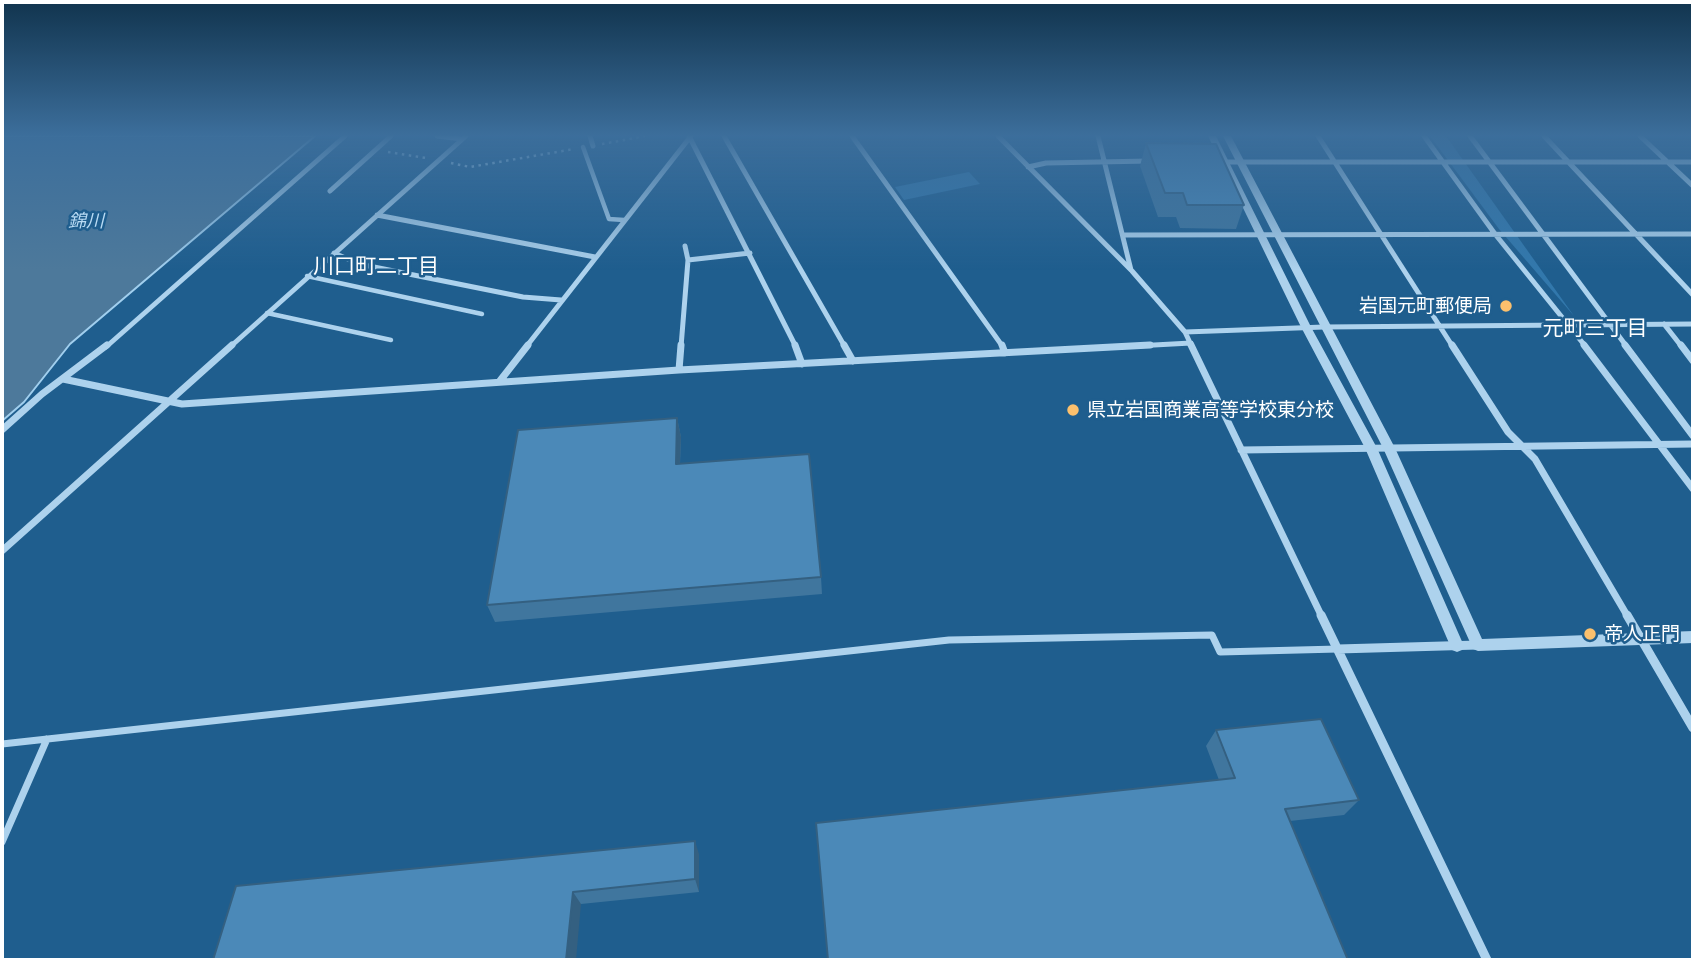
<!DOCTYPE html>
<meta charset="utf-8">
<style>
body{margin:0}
#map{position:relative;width:1695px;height:962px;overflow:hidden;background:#1f5e8e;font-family:Barlow,sans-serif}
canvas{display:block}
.frame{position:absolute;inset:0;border:4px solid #fff;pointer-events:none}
</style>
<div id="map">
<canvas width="1695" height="962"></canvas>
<div class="frame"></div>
</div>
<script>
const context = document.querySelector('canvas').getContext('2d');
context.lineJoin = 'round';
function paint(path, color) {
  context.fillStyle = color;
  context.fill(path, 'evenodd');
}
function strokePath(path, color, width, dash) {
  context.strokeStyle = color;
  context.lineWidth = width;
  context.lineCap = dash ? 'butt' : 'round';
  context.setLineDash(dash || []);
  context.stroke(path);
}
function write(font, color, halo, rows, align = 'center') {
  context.font = font + ' Barlow,"Noto Sans JP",sans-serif';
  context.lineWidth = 5;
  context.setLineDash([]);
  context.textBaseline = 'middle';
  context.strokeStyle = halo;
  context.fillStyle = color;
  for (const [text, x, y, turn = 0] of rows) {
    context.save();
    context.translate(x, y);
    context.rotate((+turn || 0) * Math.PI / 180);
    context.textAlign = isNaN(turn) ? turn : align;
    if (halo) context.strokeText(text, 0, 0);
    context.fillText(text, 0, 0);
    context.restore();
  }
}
const green = new Path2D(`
 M1430 136H1446L1574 316 1499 229Z
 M969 172 980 184 904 200 895 187Z`);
const water = new Path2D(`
 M2 136H315L70 344 24 402 2 421Z`);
const path = new Path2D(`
 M602 144 645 136
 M388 152 426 158
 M451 163 470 167 574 149`);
const serviceFar1 = new Path2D(`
 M583 147 609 219 624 220
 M307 276 482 314
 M267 313 391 340`);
const service = new Path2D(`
 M2 744 949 640 1212 635 1220 652 1338 649
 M2 842 47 739`);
const minorFar2 = new Path2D(`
 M437 136 462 139
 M590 136 593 146
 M689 136 796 347
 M724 136 845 347
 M852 136 1003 347
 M998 136 1132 271 1185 332 1192 347
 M1098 136 1131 270
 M1318 136 1453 347
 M1424 136 1495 234 1586 347
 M1470 136 1627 347
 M1544 136 1693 295
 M1640 136 1693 186
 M1220 162H1693
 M1028 167 1046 163 1149 161
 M330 191 391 136
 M377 215 595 257
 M1124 235 1693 234
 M334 253 359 264 523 297 561 300
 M688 260 750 253
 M1664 324 1682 347
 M1185 332 1324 327 1693 324
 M106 347 345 136
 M230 347 466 136
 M526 347 691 136
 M681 347 688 260 685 246
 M1117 347 1191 343`);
const minorFar1 = new Path2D(`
 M795 345 802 364
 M844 345 853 361
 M1002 345 1005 353
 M1191 345 1322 617
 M1452 345 1508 432 1535 459 1628 617
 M1584 345 1693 489
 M1625 345 1693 436
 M1681 345 1693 361
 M679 370 681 345
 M63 379 182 404 679 370 1150 345
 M499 382 528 345
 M2 430 42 394 107 345
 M1241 450 1693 444
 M2 551 232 345`);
const minor = new Path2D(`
 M1321 615 1487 960
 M1627 615 1693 728
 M1338 649 1478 645`);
const tertiary = new Path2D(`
 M1208 136H1216L1311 327 1377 448 1464 646 1462 650 1457 652 1452 650 1365 448 1301 327Z
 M1223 136H1231L1395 448 1482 639 1693 631V643L1478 651 1473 649 1383 448Z`);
const wall = new Path2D(`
 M1146 143 1244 205 1236 229 1180 228 1176 217H1158L1140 166Z
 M677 418 681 437 680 464 821 577 822 594 495 622 487 605Z
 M1216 730 1359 800 1344 815 1290 821 1219 780 1206 746Z
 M699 854V892L581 904 213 960Z`);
const shadedWall = new Path2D(`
 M677 418 681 437 679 482 676 464Z
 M695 841 699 854V892L695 879Z
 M573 892 581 904 576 960H566Z`);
const building = new Path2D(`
 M1146 143 1216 144 1244 205H1187L1183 193H1165Z
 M677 418 676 464 809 454 821 577 487 605 518 430Z
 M1321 719 1359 800 1285 809 1348 960H828L816 823 1235 778 1216 730Z
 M695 841V879L573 892 566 960H213L236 886Z`);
const markers = [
 [1506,306,7,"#fbc06d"],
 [1073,410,7,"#fbc06d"],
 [1590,634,7,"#fbc06d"]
];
const farWaternames = [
 ["錦川",86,221]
];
const poiNames = [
 ["岩国元町郵便局",1492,306,"right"],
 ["県立岩国商業高等学校東分校",1087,410],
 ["帝人正門",1604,634]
];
const neighbourhoodNames = [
 ["川口町二丁目",376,266],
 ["元町三丁目",1595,328]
];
paint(green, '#3278ac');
paint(water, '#4d799b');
strokePath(water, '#a1cfee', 2);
strokePath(path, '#add2ed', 2.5, [2.5, 4.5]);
strokePath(serviceFar1, '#add2ed', 4.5);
strokePath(service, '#add2ed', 7);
strokePath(minorFar2, '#add2ed', 5);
strokePath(minorFar1, '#add2ed', 7);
strokePath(minor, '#add2ed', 9);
paint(tertiary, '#add2ed');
paint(wall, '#40769e');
paint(shadedWall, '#346081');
paint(building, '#4b89b8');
strokePath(building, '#346081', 2);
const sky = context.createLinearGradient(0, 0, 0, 270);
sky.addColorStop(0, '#11344e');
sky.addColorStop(0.5, '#3c6e9b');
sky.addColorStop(1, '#3c6e9b00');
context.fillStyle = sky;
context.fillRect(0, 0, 1695, 270);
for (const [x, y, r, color] of markers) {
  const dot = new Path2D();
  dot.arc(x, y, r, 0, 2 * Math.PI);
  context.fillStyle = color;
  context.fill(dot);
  strokePath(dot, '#1f5e8e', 2.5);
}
write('italic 18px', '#b9dbf4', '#1f5e8e', farWaternames);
write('19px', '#fff', '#1f5e8e', poiNames, 'left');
write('21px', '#fff', '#1f5e8e', neighbourhoodNames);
</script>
